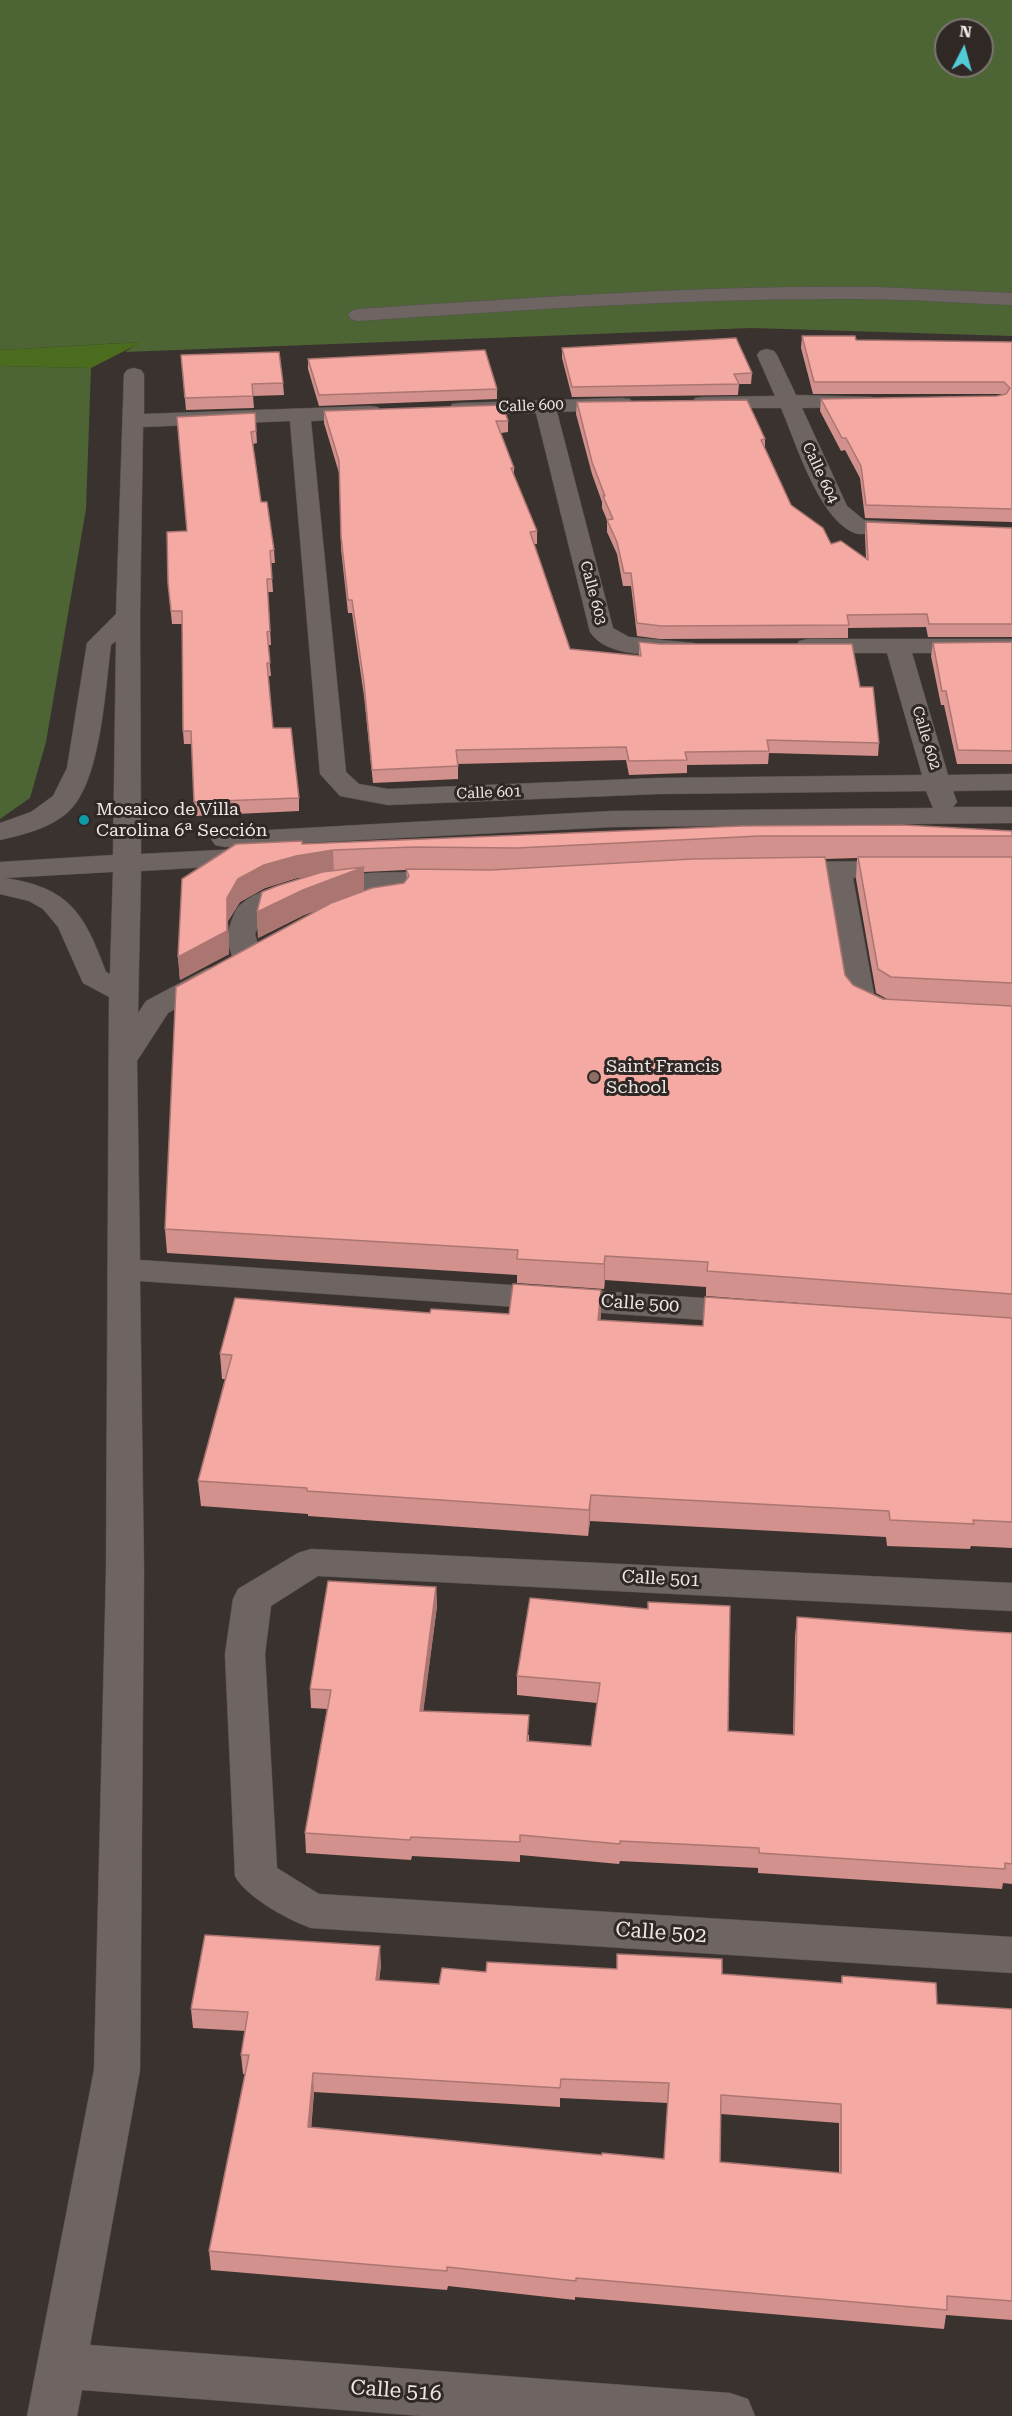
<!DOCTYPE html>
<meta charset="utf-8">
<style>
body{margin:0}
#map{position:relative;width:1012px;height:2416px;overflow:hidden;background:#3a322e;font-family:"Roboto Serif",serif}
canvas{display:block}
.north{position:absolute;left:934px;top:18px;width:60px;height:60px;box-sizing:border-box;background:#2f2825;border:2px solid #7b7472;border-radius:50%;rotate:6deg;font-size:16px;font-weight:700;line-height:24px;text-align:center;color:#ece7e5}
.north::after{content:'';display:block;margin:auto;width:21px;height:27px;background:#52cbd7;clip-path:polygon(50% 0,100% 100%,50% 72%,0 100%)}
</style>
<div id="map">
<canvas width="1012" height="2416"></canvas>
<div class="north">N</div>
</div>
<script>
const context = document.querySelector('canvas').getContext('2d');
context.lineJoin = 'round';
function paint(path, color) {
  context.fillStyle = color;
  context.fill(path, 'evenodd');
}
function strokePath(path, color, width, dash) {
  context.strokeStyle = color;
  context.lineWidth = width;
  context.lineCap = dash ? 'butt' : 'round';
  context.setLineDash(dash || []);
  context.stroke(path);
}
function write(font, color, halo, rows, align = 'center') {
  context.font = font + ' "Roboto Serif",serif';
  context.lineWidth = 6;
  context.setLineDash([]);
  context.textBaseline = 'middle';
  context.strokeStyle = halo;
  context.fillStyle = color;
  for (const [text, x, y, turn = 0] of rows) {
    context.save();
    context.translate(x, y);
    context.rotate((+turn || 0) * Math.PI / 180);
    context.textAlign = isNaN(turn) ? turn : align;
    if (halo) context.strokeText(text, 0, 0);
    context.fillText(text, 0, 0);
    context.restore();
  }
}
const green = new Path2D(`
 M0 0H1012V336L752 328 125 352 140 342 0 350ZM946 30H982V66H946Z
 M0 366 91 368 86 509 46 742 30 798 0 819Z`);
const forest = new Path2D(`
 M142 342 91 368 0 366V350Z`);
const minor = new Path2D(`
 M876 287 1012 293V305C959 303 906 299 853 299 688 298 523 310 358 321L351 319 348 315 351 311 358 309C530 298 703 285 876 287Z
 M767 349 774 351 777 355 796 395 872 397 876 401 872 405 865 407 802 408 847 506 864 520 919 523 923 528 919 533 858 534C820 524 796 442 781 408H695L692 403 695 398 703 397 775 396 757 355 760 351Z
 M134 368 141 370 144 374V414L370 406 378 407 381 412 378 417 370 418 311 421 346 772 359 784 388 789 658 778 922 775 887 653H808L799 651 796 646 799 641 808 639H1012V653H912L948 775 1012 774V790L953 791 957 802 953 807H1012V823L612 827 225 847 215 845 211 839 215 833 612 811 933 808 926 791 658 794 388 805 340 796 320 774 290 421 143 427 140 616 141 854 259 848 269 850 273 856 269 862 259 864 141 871 138 1013 146 1001 206 969 216 966 226 969 231 975 226 981 168 1013 137 1061 140 1260 748 1301 760 1304 765 1312 760 1320 748 1323 140 1281 144 1572 140 2070 90 2345 730 2393 748 2399 755 2416H422L82 2390 77 2416H27L94 2070 106 1572 109 997 83 983 58 927 43 909 29 901 0 894V862L113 855 116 641 111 645C105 689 101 783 68 812 51 828 22 835 0 840V823L31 812 53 796 67 768 87 643 116 614 124 374 127 370ZM113 872 110 974 106 972C84 913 70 888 5 878Z
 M622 398 630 399 633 404 630 409 557 412 613 628 629 637 694 643 697 648 694 653 685 655C656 654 608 659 590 632L536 413 460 415 452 414 449 409 452 404 460 403Z
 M901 861 911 863 915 869 911 875 853 878 874 994 900 1006 904 1012 900 1018C880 1023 857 1015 845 998L825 878 772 876 768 870 772 864 782 862Z
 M427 872 461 875 465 881 461 887 451 889C388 889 319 884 263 916L255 934 262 959 257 965 247 968 237 965C228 952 226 936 231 922 233 917 235 910 239 906 274 872 381 872 427 872Z
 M311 1549 1012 1583V1611L318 1576 271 1606 265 1654 277 1868 319 1894 1012 1937V1973L311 1928C288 1920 246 1897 235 1876L225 1654 233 1599 238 1589 298 1553Z`);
const wall = new Path2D(`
 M802 336 856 340 1012 342V522L865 518 860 478 845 450 841 451 820 411 821 399 997 396 1004 394H813L801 348Z
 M562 348 752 373 751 384H739L738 395 572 397 562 358Z
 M181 355 283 383 284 395 253 396 254 408 186 410Z
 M308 359 497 389V399L319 406 308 369Z
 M577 402 765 439V448L791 505 831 544 866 559 865 535 866 522 1012 528V637H928L926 627 848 628V638L660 639 637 636 631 586H623L617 554 607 532V520L602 508V502L592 474 576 414Z
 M324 411 508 421V432L501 433 514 468V476L537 531V544H534L570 649 639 656V642L860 687 879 743 878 756 769 753 768 764 687 765V773L629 775 626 760 458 764V779L373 783 364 696 352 613H348L341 549 339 473 324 423Z
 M255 413 257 443 253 444 261 502 274 550 275 563H271L273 592H268L271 645H268L271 676H268L273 728 299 798V811L195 816 192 744H184L183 731 182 624H172L168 583Z
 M1012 642V764H957L944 705H941L931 656 933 643Z
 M1012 831V1548L971 1546 970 1549 887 1546 886 1537 590 1521 588 1536 308 1516V1514L201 1506 198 1481 225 1379H222L220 1354 430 1313 601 1315 600 1320 703 1326 893 1310 706 1296V1287L605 1280 604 1289 517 1283V1275L167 1253 165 1229 323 908 304 915 258 938 257 912 305 877 297 878 265 888 240 902 228 921 229 954 180 980 178 957 302 844ZM857 858 856 879 876 993 887 999H883L853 985 845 975 825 859ZM406 870 407 879 404 883 364 891V872Z
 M436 1587 437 1606 423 1711 529 1735V1742L591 1746 597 1703 517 1695V1676L530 1598 728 1731 793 1735 795 1637 797 1617 977 1631 1012 1633V1884L1003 1883 1002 1889 758 1873V1868L620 1861 619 1864 520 1855V1862L412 1856 411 1860 306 1853 305 1833 327 1709 311 1708 310 1689Z
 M381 1965 379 1980 439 1984 486 1972 617 1969 722 1974 841 1983 842 1976 937 2004 1012 2009V2320L946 2315 944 2329 575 2297V2300L448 2286 447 2290 211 2270 209 2251 245 2074H243L241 2055 245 2031 193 2028 191 2009ZM314 2092 560 2107V2098L668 2103 664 2159 602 2155 311 2127ZM721 2114 839 2123V2173L720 2162Z`);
const shadedWall = new Path2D(`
 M333 850 334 873 297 878 265 888 240 902 228 921 229 954 180 980 178 957 238 879 264 865 296 856Z
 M364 867V892L304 915 258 938 257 912 303 890Z
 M605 1256V1280L604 1289V1264Z
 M601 1290V1315L597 1345 598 1320Z
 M591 1495 590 1521 588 1536 589 1510Z
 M436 1587 437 1606 421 1730 420 1711Z
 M380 1946 381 1965 377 1999 376 1980Z
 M313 2073 314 2092 310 2146 308 2127Z`);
const building = new Path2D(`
 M802 336H855L856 340 1012 342V509L866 505 861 466 846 438H842L821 399 997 396 1006 394 1010 388 1004 382H814Z
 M736 338 752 373 734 374 739 384 572 387 562 348Z
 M485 350 497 389 319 395 308 359Z
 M279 352 283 383 252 384 253 396 185 398 181 355Z
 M747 400 765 439 761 440 791 505 823 528 831 544 841 541 868 560 866 522 1012 528V624H929L927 614 847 615 849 625 661 626 637 623 631 573H624L617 542 607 520 613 519 603 496H605L592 462 577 402Z
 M503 405 508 421H496L514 468H511L537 531 530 532 570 649 641 656 639 642 660 644H852L860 687H873L879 743 767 740 769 751 685 752 687 760 629 761 626 747 456 750 458 766 372 770 364 683 352 600H348L341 536 339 461 324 411Z
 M255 413 256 431 251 432 261 502H267L274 550 270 551 272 579H267L270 631 267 632 270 663H267L273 728H291L299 798 194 802 191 731H183L182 611H171L168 583 167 532 187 531 177 417Z
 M1012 642V751L958 750 946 691H942L933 643Z
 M903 825 1012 831V836H759L517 848 413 847 333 850 296 856 264 865 238 879 227 898V931L178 957 182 879 236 844 302 841V844L741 826Z
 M825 857 845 975 853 985 883 999 1012 1006V1294L707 1271 708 1262 605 1256 604 1264 517 1259 518 1250 165 1229 176 987 331 903 372 888 404 883 409 876 406 869 490 870 693 859Z
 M858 857H1012V983L891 977 878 969Z
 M364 867 303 890 257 912 262 892 277 886 322 872Z
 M513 1284 601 1290 598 1320 703 1326 705 1297 1012 1318V1522L973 1520 974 1524 890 1520 889 1511 591 1495 589 1510 307 1491V1488L198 1481 232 1355 220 1354 235 1298 430 1313 431 1309 509 1314Z
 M328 1581 436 1587 420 1711 529 1715 527 1741 591 1746 600 1683 517 1676 530 1598 648 1609V1602L730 1606 728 1731 794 1735 797 1617 977 1631 1012 1633V1864L1005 1863V1869L759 1853V1848L620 1841V1844L520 1835V1842L411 1837 410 1840 305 1833 331 1690 310 1689Z
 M205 1935 380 1946 376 1980 439 1984 442 1968 486 1972 487 1962 617 1969V1954L722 1959V1974L842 1983V1976L936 1983 937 2004 1012 2009V2301L947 2296V2310L576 2278V2281L447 2267V2271L209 2251 249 2055H241L248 2012 191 2009ZM313 2073 560 2088 561 2079 669 2083 664 2159 602 2153V2155L308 2127ZM721 2095 841 2104V2173L720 2162Z`);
const markers = [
 [84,820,6,"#0f9aa8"],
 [594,1077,6,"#8d6e63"]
];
const farStreetnames = [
 ["Calle 600",531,406,-2],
 ["Calle 604",820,473,65],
 ["Calle 603",593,593,75],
 ["Calle 602",926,738,73],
 ["Calle 601",489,793,-2]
];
const poiNames = [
 ["Mosaico de Villa",96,810],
 ["Carolina 6ª Sección",96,831],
 ["Saint Francis",606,1067],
 ["School",606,1088]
];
const streetNames = [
 ["Calle 500",640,1304,4],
 ["Calle 501",661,1579,3]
];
const nearStreetnames = [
 ["Calle 502",661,1933,4],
 ["Calle 516",396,2391,4]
];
paint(green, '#4d6534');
paint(forest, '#4b6c1f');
strokePath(minor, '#564f4d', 1);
paint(minor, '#6e6562');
paint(wall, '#d2918c');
paint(shadedWall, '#ab7672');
paint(building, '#f4a9a3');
strokePath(building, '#ab7672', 1.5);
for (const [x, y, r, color] of markers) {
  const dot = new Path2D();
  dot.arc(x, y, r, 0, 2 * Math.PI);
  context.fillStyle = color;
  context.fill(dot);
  strokePath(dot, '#2f2825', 2);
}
write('15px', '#ece7e5', '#2f2825', farStreetnames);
write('18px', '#ece7e5', '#2f2825', poiNames, 'left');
write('18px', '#ece7e5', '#2f2825', streetNames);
write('21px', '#ece7e5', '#2f2825', nearStreetnames);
</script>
